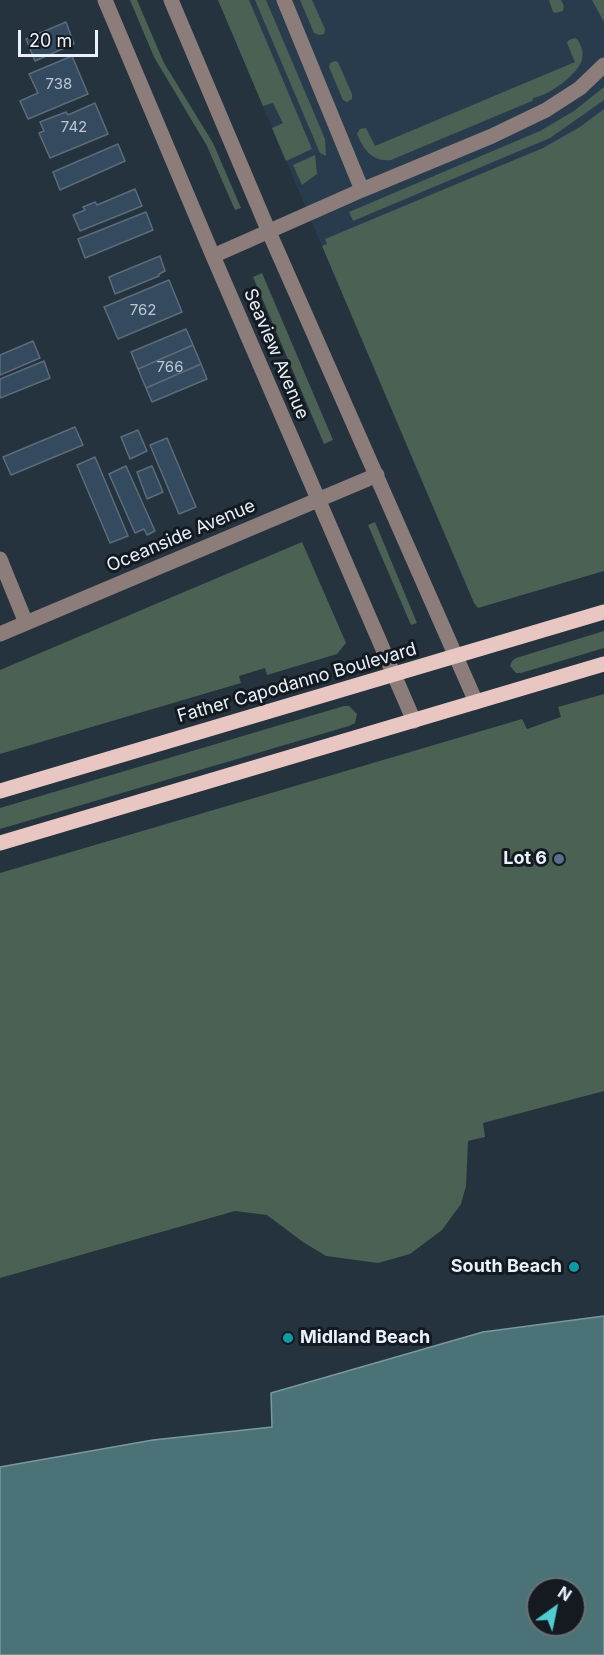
<!DOCTYPE html>
<style>
body{margin:0}
#map{position:relative;width:604px;height:1655px;overflow:hidden;background:#25333f;font-family:Inter,sans-serif}
canvas{display:block}
.north{position:absolute;left:526px;top:1577px;width:60px;height:60px;box-sizing:border-box;background:#141a20;border:2px solid #697077;border-radius:50%;rotate:33deg;font-size:16px;font-weight:700;line-height:24px;text-align:center;color:#e9f2fa}
.north::after{content:'';display:block;margin:auto;width:21px;height:27px;background:#51ccd1;clip-path:polygon(50% 0,100% 100%,50% 72%,0 100%)}
.scale{position:absolute;left:18px;top:30px;width:80px;height:27px;box-sizing:border-box;border:3px solid #e9f2fa;border-top:0;padding-left:8px;font-size:18px;line-height:21px;white-space:nowrap;color:#e9f2fa;-webkit-text-stroke:4px #141a20;paint-order:stroke}
</style>
<div id="map">
<canvas width="604" height="1655"></canvas>
<div class="north">N</div>
<div class="scale">20 m</div>
</div>
<script>
const context = document.querySelector('canvas').getContext('2d');
context.lineJoin = 'round';
function paint(path, color) {
  context.fillStyle = color;
  context.fill(path, 'evenodd');
}
function strokePath(path, color, width, dash) {
  context.strokeStyle = color;
  context.lineWidth = width;
  context.lineCap = dash ? 'butt' : 'round';
  context.setLineDash(dash || []);
  context.stroke(path);
}
function write(font, color, halo, rows, align = 'center') {
  context.font = font + ' Inter,sans-serif';
  context.lineWidth = 6;
  context.setLineDash([]);
  context.textBaseline = 'middle';
  context.strokeStyle = halo;
  context.fillStyle = color;
  for (const [text, x, y, turn = 0] of rows) {
    context.save();
    context.translate(x, y);
    context.rotate((+turn || 0) * Math.PI / 180);
    context.textAlign = isNaN(turn) ? turn : align;
    if (halo) context.strokeText(text, 0, 0);
    context.fillText(text, 0, 0);
    context.restore();
  }
}
const built = new Path2D(`
 M218 0H604V537L322 246Z`);
const green = new Path2D(`
 M130 0H137L164 63 213 143 241 208 235 210 207 146 154 57Z
 M218 0H249L312 149 286 161 272 128 283 123 273 103 263 106Z
 M255 0H266L325 139 326 156 320 153Z
 M300 0H312L325 29 324 34 319 35 314 33Z
 M549 0H561L564 6 563 11 556 13 553 12Z
 M592 0H604V22Z
 M575 38 578 40C581 46 584 52 582 59 579 74 548 96 533 98L532 101 391 160C372 162 364 150 357 134L360 129 366 128 375 146 575 62 567 43 569 40Z
 M335 61 338 62 352 94V99L347 102 343 100 329 67 330 63Z
 M604 87V100L550 138 353 221 349 212 540 131 574 111Z
 M604 109V571L478 608 474 603 322 246 327 244 325 239 543 148 580 127Z
 M315 155 317 174 302 185 293 165Z
 M262 273 333 440 324 444 253 277Z
 M375 522 417 623 411 625 368 525Z
 M302 542 346 643 337 654 267 675 265 668 239 676 241 683 0 754V670Z
 M604 631V648L521 673H516L510 666 512 661 516 658Z
 M604 694V1091L483 1123 485 1137 468 1141 466 1186 461 1204 442 1230 410 1254 378 1263 326 1256 303 1242 267 1215 235 1211 0 1278V873L522 719 527 729 561 717 558 707Z
 M344 706H349L357 714 355 723 349 726 0 829V808Z`);
const water = new Path2D(`
 M604 1316V1655H0V1467L153 1440 272 1427 271 1393 483 1332ZM538 1589H574V1625H538Z`);
const building = new Path2D(`
 M66 22 74 44 35 61 26 39Z
 M72 56 88 94 28 119 20 101 38 93 29 74Z
 M95 103 108 134 50 158 39 133 44 131 40 122 66 112 68 115Z
 M118 144 125 161 60 190 53 172Z
 M135 189 142 206 80 231 73 215 85 210 83 207 95 202 97 205Z
 M146 212 153 230 85 258 78 239Z
 M160 256 165 271 159 274V276L115 294 109 277Z
 M169 280 182 312 118 339 104 307Z
 M186 329 193 345 138 369 131 352Z
 M33 341 40 358 0 375V355Z
 M193 345 201 364 146 388 138 369Z
 M44 361 50 378 0 398V379Z
 M201 364 207 379 152 402 146 388Z
 M75 427 83 445 11 475 3 457Z
 M138 430 147 451 130 459 121 437Z
 M167 438 196 507 179 514 150 445Z
 M95 457 128 536 110 543 77 465Z
 M126 466 155 531 147 535 144 529 135 533 109 474Z
 M152 466 163 492 147 499 137 472Z`);
const minor = new Path2D(`
 M105 0 213 256 414 721
 M171 0 269 232 476 702
 M284 0 362 190
 M213 256 362 190 492 136 546 110 580 88 604 65
 M0 559 26 623
 M0 634 377 475`);
const major = new Path2D(`
 M0 791 604 612
 M0 843 604 664`);
const markers = [
 [559,859,6,"#5c6f8a"],
 [574,1267,6,"#0f9aa8"],
 [288,1338,6,"#0f9aa8"]
];
const numberNames = [
 ["738",59,84],
 ["742",74,127],
 ["762",143,310],
 ["766",170,367]
];
const streetNames = [
 ["Seaview Avenue",276,354,67],
 ["Oceanside Avenue",181,536,-23],
 ["Father Capodanno Boulevard",297,683,-16]
];
const poiNames = [
 ["Lot 6",547,859],
 ["South Beach",562,1267],
 ["Midland Beach",300,1338,"left"]
];
paint(built, '#293c4e');
paint(green, '#4b6153');
paint(water, '#4b7377');
strokePath(water, '#7a999e', 1.5);
paint(building, '#344a5e');
strokePath(building, '#5d6c7a', 1.5);
strokePath(minor, '#8c7c7a', 15);
strokePath(major, '#e8c7c3', 15);
for (const [x, y, r, color] of markers) {
  const dot = new Path2D();
  dot.arc(x, y, r, 0, 2 * Math.PI);
  context.fillStyle = color;
  context.fill(dot);
  strokePath(dot, '#141a20', 2);
}
write('15px', '#bcc8d3', null, numberNames);
write('18px', '#e9f2fa', '#141a20', streetNames);
write('bold 18px', '#e9f2fa', '#141a20', poiNames, 'right');
</script>
